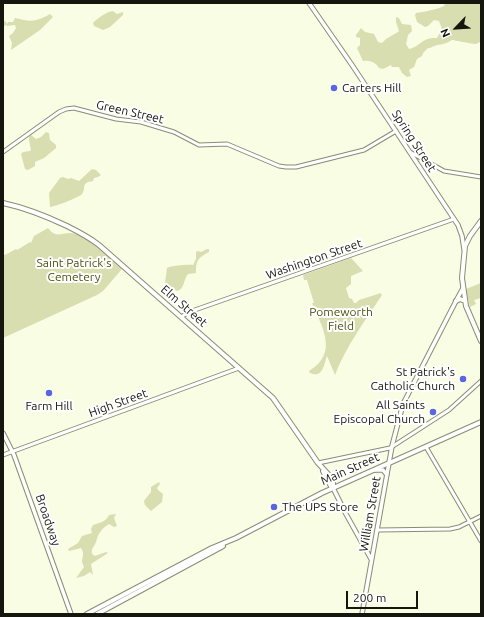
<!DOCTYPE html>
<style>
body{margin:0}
#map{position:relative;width:484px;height:617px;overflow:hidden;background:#f9fde3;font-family:Ubuntu,sans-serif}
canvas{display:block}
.frame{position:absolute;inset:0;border:4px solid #15160d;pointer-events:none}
.north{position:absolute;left:436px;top:8px;width:40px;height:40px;-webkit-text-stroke:3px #fff;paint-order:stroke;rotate:245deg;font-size:11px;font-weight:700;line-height:16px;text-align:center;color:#15160d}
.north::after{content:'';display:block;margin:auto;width:14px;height:18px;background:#15160d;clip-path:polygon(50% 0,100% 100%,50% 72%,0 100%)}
.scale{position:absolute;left:346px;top:591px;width:72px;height:18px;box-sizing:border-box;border:2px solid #15160d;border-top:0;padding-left:5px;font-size:12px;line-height:14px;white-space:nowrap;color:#15160d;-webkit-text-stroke:3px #fff;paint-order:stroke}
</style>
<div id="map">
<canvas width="484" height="617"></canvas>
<div class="frame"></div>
<div class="north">N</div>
<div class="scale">200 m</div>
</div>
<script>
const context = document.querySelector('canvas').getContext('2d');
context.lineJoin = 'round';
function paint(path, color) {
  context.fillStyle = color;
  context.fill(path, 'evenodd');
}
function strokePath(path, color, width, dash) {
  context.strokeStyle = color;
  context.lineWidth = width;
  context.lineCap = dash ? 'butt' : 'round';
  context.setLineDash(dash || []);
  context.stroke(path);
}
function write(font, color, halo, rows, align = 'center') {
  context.font = font + ' Ubuntu,sans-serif';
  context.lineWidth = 4;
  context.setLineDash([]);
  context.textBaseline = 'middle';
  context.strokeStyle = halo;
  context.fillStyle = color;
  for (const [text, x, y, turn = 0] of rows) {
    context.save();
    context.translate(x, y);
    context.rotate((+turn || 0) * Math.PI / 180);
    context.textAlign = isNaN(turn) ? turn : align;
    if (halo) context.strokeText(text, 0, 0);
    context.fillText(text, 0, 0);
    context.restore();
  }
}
const green = new Path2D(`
 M445 3H481V42C479 42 477 44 475 44 473 44 453 40 452 40 444 46 438 43 430 48H428L423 53 422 56 417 59 414 67 409 70 411 76 407 77 402 73 399 67H392L391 65 383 69 379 68C376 62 369 60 363 61L357 48 360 45V38L356 37V35L361 28 365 32 374 34 378 42 382 43 386 39 398 32 399 31 396 22V17L399 18 402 24 411 25 412 31 408 35 406 44 409 49C421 46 422 37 437 38L442 29 439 21 434 20 428 26 425 27 417 22 415 15 416 13C423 12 439 9 444 6Z
 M113 11 117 14 123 12V15L110 27 103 30 94 26 93 23C98 18 106 12 113 11Z
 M50 14 53 17 40 30 11 50 12 43 9 36 13 33 16 28 15 25 7 26V25L3 26V20L6 22 7 24 8 22H13L15 18C31 22 36 22 50 14Z
 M46 132 49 133 50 140 56 145V148L44 158 35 162V166L28 170 25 169 21 154 23 152 30 151 31 150 29 140V136L31 135 36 139 41 137Z
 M92 169 96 170 101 175 98 177 94 178 93 181C80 183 87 187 82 194 80 197 54 207 50 207L49 193 60 178 63 177 68 179 71 178 79 181Z
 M48 228C50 230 52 233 55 234 61 236 67 231 76 234 94 239 108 257 122 269L103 291 97 295 3 338V253L5 255 16 249 17 250 30 242 31 243 34 236Z
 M207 249H209V252C198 258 196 260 196 273L188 274C183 280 185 289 177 291L165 283 167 268C169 266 190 264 193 265L196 259V252L198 251 201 252Z
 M351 258 363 271 351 276V284L346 288 349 298 352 299 354 303H356L359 300 378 294 380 293 382 295C365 321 346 346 335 375L327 356C324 364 323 379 310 373L309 371C339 353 322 327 312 303H314L307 280H304L303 275Z
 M481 283V298L474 300 476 304 470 307 466 289Z
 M159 482 160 484 157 488 158 490 163 494 162 502 151 511 145 505 144 501 151 492V487Z
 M116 514 114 518 117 526 114 527 109 524C101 529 98 534 96 542 94 547 91 548 92 554L95 556 106 552 108 553 91 564 93 575 90 572 84 576 76 578 84 567 82 562C82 557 85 554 81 548L69 551 68 549 78 543 82 536 92 533 91 529 93 525C99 523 106 522 109 515Z`);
const tertiary = new Path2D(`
 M3 152 59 112 66 109 74 108 116 119 141 122 174 132 199 145 227 144 279 166 286 167H296L364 150 396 131
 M410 152 444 171 481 177
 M181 317 189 312 454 219
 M426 447 481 541
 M3 455 239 368
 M318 463 390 448 449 410 481 381
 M378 530 450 529 459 527 481 516`);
const secondary = new Path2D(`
 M309 3 352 65 458 225 462 236 464 249
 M3 433 14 455 71 614
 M375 470H383L387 475
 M333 488 346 514 371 559
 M362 614 392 446 403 404 456 301 463 288`);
const primary = new Path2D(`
 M3 203C26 208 46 216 67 226 79 232 89 237 99 245L273 398 318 463 328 474 333 483V488
 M481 221 470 236 465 246 462 278 466 306 481 341
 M456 301 460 299 465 301
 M323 471 332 488
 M87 614 212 548 236 538 322 493 481 422
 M97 614 223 546`);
const markers = [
 [334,88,4,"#5b65dd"],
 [463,379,4,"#5b65dd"],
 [49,393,4,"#5b65dd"],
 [433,412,4,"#5b65dd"],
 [274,507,4,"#5b65dd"]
];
const poiNames = [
 ["Carters Hill",342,88],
 ["St Patrick's",455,372,"right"],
 ["Catholic Church",455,386,"right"],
 ["All Saints",425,405,"right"],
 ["Episcopal Church",425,419,"right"],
 ["Farm Hill",49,406,"center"],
 ["The UPS Store",282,507]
];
const streetNames = [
 ["Green Street",130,112,13],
 ["Spring Street",414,141,57],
 ["Washington Street",314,259,-19],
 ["Elm Street",184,306,41],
 ["High Street",118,403,-20],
 ["Main Street",350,469,-24],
 ["William Street",370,514,-80],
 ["Broadway",48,520,71]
];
const parkNames = [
 ["Saint Patrick's",74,263],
 ["Cemetery",74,277],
 ["Pomeworth",341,312],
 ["Field",341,326]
];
paint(green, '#d8deb0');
strokePath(tertiary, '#898c74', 5);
strokePath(secondary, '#898c74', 5.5);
strokePath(primary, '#898c74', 6);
strokePath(tertiary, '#fff', 3);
strokePath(secondary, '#fff', 3.5);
strokePath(primary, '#fff', 4);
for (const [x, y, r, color] of markers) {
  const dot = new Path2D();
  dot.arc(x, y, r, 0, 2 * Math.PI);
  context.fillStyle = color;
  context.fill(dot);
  strokePath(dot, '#fff', 1.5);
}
write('12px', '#15160d', '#fff', poiNames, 'left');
write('12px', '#15160d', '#fff', streetNames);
write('12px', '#4c510e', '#fff', parkNames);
</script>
